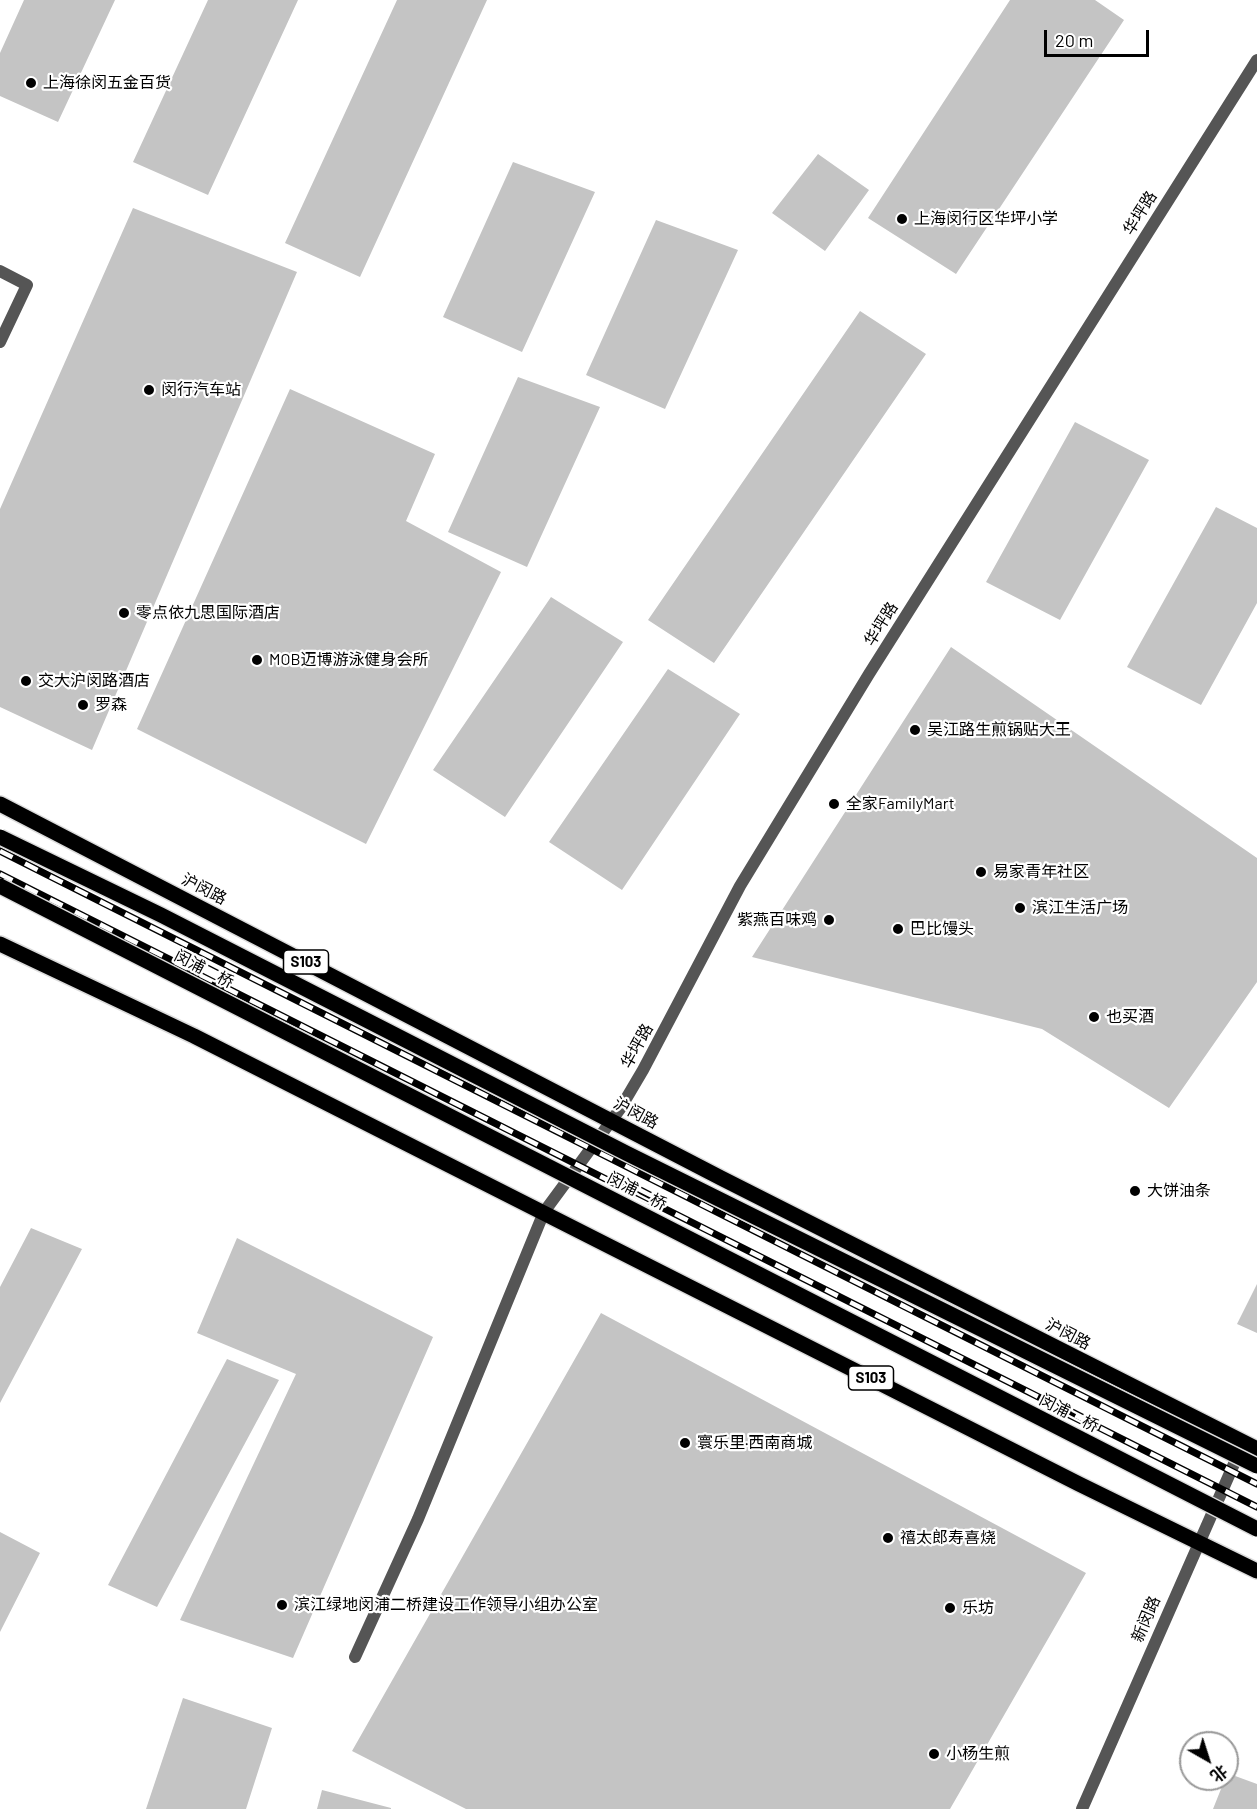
<!DOCTYPE html>
<meta charset="utf-8">
<style>
body{margin:0}
#map{position:relative;width:1257px;height:1809px;overflow:hidden;background:#fff;font-family:Barlow,"Noto Sans SC",sans-serif}
canvas{display:block}
.north{position:absolute;left:1179px;top:1731px;width:60px;height:60px;box-sizing:border-box;background:#fff;border:2px solid #999;border-radius:50%;rotate:141deg;font-size:16px;font-weight:700;line-height:24px;text-align:center;color:#000}
.north::after{content:'';display:block;margin:auto;width:21px;height:27px;background:#000;clip-path:polygon(50% 0,100% 100%,50% 72%,0 100%)}
.scale{position:absolute;left:1044px;top:30px;width:105px;height:27px;box-sizing:border-box;border:3px solid #000;border-top:0;padding-left:8px;font-size:18px;line-height:21px;white-space:nowrap;color:#000;-webkit-text-stroke:4px #fff;paint-order:stroke}
</style>
<div id="map">
<canvas width="1257" height="1809"></canvas>
<div class="north">北</div>
<div class="scale">20 m</div>
</div>
<script>
const context = document.querySelector('canvas').getContext('2d');
context.lineJoin = 'round';
function paint(path, color) {
  context.fillStyle = color;
  context.fill(path, 'evenodd');
}
function strokePath(path, color, width, dash) {
  context.strokeStyle = color;
  context.lineWidth = width;
  context.lineCap = dash ? 'butt' : 'round';
  context.setLineDash(dash || []);
  context.stroke(path);
}
function write(font, color, halo, rows, align = 'center') {
  context.font = font + ' Barlow,"Noto Sans SC",sans-serif';
  context.lineWidth = 4.5;
  context.setLineDash([]);
  context.textBaseline = 'middle';
  context.strokeStyle = halo;
  context.fillStyle = color;
  for (const [text, x, y, turn = 0] of rows) {
    context.save();
    context.translate(x, y);
    context.rotate((+turn || 0) * Math.PI / 180);
    context.textAlign = isNaN(turn) ? turn : align;
    if (halo) context.strokeText(text, 0, 0);
    context.fillText(text, 0, 0);
    context.restore();
  }
}
const building = new Path2D(`
 M24 0H115L58 122 0 96V53Z
 M208 0H298L208 195 133 162Z
 M397 0H487L360 277 285 243Z
 M1010 0H1095L1124 20 956 274 868 218Z
 M818 154 869 190 825 251 772 213Z
 M513 162 595 192 522 352 443 317Z
 M133 208 297 272 92 750 0 707V509Z
 M656 220 738 250 665 409 586 375Z
 M860 311 926 354 714 663 648 620Z
 M518 377 600 407 527 567 448 532Z
 M290 389 435 454 406 521 501 572 366 844 137 729Z
 M1075 422 1149 460 1060 620 986 582Z
 M1216 507 1257 528V603L1201 705 1127 667Z
 M551 597 623 642 505 817 433 770Z
 M951 647 1257 858V982L1169 1108 1042 1029 752 957Z
 M668 669 740 714 622 890 549 842Z
 M31 1228 82 1249 0 1403V1287Z
 M237 1238 433 1337 293 1658 180 1620 296 1374 197 1333Z
 M1257 1284V1333L1237 1324Z
 M601 1313 1086 1573 950 1809H466L352 1751Z
 M227 1359 279 1380 157 1607 108 1585Z
 M0 1532 40 1553 0 1632Z
 M183 1698 272 1728 246 1809H146Z
 M1227 1773 1257 1784V1809H1213L1225 1779H1227Z
 M322 1790 391 1808V1809H317Z`);
const service = new Path2D(`
 M0 271 27 285 0 342`);
const minor = new Path2D(`
 M355 1657 418 1519 544 1212
 M1082 1809 1241 1448`);
const tertiary = new Path2D(`
 M544 1212 620 1109 643 1070 740 886 869 674 1257 60`);
const primary = new Path2D(`
 M0 804 721 1178 1257 1449
 M0 944 194 1036 1079 1484 1257 1571`);
const rail = new Path2D(`
 M0 851 1257 1484
 M0 874 1257 1507`);
const primaryBridge = new Path2D(`
 M0 837 161 915 626 1153 1257 1466
 M0 886 1257 1529`);
const markers = [
 [31,83,6,"#000"],
 [902,219,6,"#000"],
 [149,390,6,"#000"],
 [124,613,6,"#000"],
 [257,660,6,"#000"],
 [26,681,6,"#000"],
 [83,705,6,"#000"],
 [915,730,6,"#000"],
 [834,804,6,"#000"],
 [981,872,6,"#000"],
 [1020,908,6,"#000"],
 [829,920,6,"#000"],
 [898,929,6,"#000"],
 [1094,1017,6,"#000"],
 [1135,1191,6,"#000"],
 [685,1443,6,"#000"],
 [888,1538,6,"#000"],
 [282,1605,6,"#000"],
 [950,1608,6,"#000"],
 [934,1754,6,"#000"]
];
const shields = [
 [306,962,45],
 [871,1378,45]
];
const shieldNames = [
 ["S103",306,962],
 ["S103",871,1378]
];
const poiNames = [
 ["上海徐闵五金百货",43,83],
 ["上海闵行区华坪小学",914,219],
 ["闵行汽车站",161,390],
 ["零点依九思国际酒店",136,613],
 ["MOB迈博游泳健身会所",269,660],
 ["交大沪闵路酒店",38,681],
 ["罗森",95,705],
 ["吴江路生煎锅贴大王",927,730],
 ["全家FamilyMart",846,804],
 ["易家青年社区",993,872],
 ["滨江生活广场",1032,908],
 ["紫燕百味鸡",817,920,"right"],
 ["巴比馒头",910,929],
 ["也买酒",1106,1017],
 ["大饼油条",1147,1191],
 ["寰乐里·西南商城",697,1443],
 ["禧太郎寿喜烧",900,1538],
 ["滨江绿地闵浦二桥建设工作领导小组办公室",294,1605],
 ["乐坊",962,1608],
 ["小杨生煎",946,1754]
];
const streetNames = [
 ["华坪路",1140,213,-58],
 ["华坪路",881,624,-58],
 ["沪闵路",204,889,27],
 ["闵浦二桥",204,969,27],
 ["华坪路",637,1046,-61],
 ["沪闵路",636,1113,28],
 ["闵浦二桥",637,1191,27],
 ["沪闵路",1068,1334,27],
 ["闵浦二桥",1069,1413,27],
 ["新闵路",1146,1619,-67]
];
paint(building, '#c4c4c4');
strokePath(primary, '#dbdbdb', 18);
strokePath(service, '#555', 12);
strokePath(minor, '#555', 12);
strokePath(tertiary, '#555', 12);
strokePath(primary, '#000', 15);
strokePath(rail, '#000', 7);
strokePath(rail, '#fff', 4.5, [14]);
strokePath(primaryBridge, '#dbdbdb', 18, []);
strokePath(primaryBridge, '#000', 15);
for (const [x, y, r, color] of markers) {
  const dot = new Path2D();
  dot.arc(x, y, r, 0, 2 * Math.PI);
  context.fillStyle = color;
  context.fill(dot);
  strokePath(dot, '#fff', 2);
}
for (const [x, y, w] of shields) {
  const box = new Path2D();
  box.roundRect(x - w / 2, y - 12, w, 24, 4.5);
  context.fillStyle = '#fff';
  context.fill(box);
  strokePath(box, '#000', 1.5);
}
write('bold 15px', '#000', null, shieldNames);
write('16px', '#000', '#fff', poiNames, 'left');
write('16px', '#000', '#fff', streetNames);
</script>
